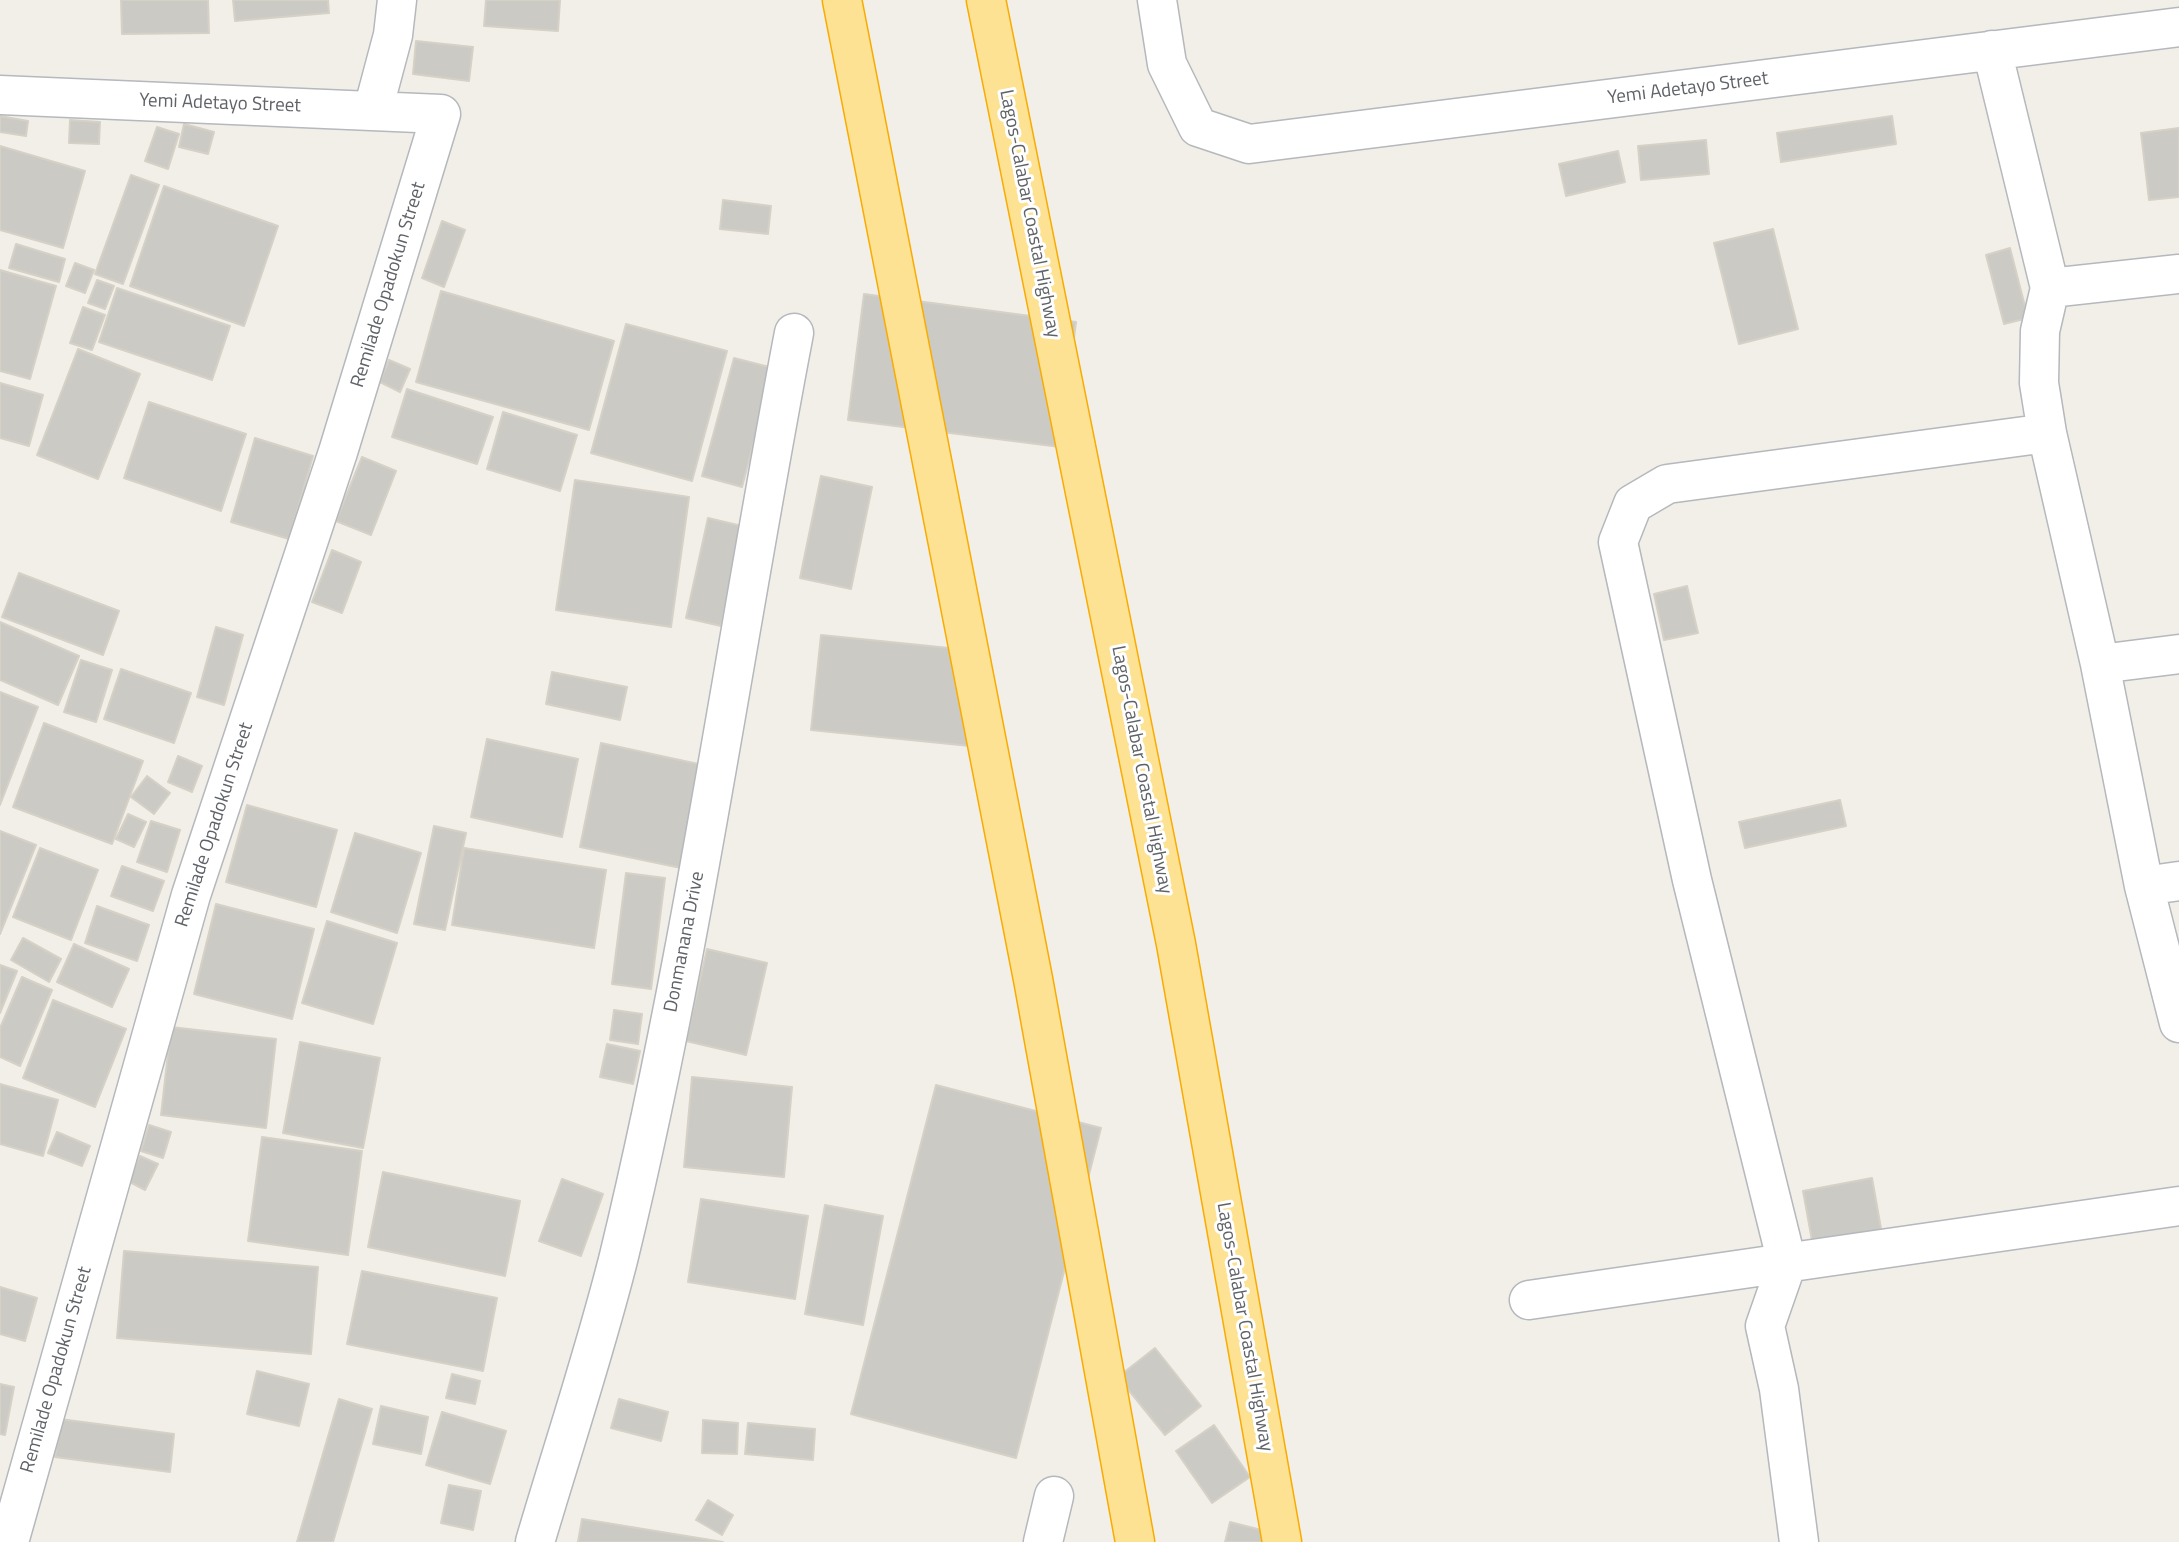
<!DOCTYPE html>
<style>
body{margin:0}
canvas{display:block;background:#f1efe8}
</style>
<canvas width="2179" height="1542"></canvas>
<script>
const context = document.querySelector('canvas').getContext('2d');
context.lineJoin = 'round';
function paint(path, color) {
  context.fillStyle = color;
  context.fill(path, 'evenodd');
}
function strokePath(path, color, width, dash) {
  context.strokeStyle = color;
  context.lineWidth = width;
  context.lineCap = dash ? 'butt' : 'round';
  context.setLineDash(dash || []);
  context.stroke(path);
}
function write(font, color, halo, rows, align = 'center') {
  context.font = font + ' "Titillium Web",sans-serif';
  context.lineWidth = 6;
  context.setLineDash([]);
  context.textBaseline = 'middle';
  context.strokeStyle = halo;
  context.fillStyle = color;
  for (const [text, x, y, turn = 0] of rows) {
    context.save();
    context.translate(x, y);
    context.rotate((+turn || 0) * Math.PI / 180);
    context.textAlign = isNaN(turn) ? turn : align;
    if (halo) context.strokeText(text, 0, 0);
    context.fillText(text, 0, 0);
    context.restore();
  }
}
const building = new Path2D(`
 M121 0H208L209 33 122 34Z
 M233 0H328L329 13 235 21Z
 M486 0H560L558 31 484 26Z
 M416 41 473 47 469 81 413 74Z
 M0 116 28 121 26 136 0 132Z
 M1892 116 1896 144 1781 162 1777 133Z
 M70 120 100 122 99 144 69 143Z
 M184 124 214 132 208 154 179 147Z
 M157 127 179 134 168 169 145 161Z
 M2179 128V197L2149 200 2141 133Z
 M1706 140 1709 174 1641 180 1638 146Z
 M0 146 85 171 63 248 0 230Z
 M1618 151 1625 182 1566 196 1559 164Z
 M131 175 159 185 123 284 95 274Z
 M164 186 278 226 244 326 130 286Z
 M723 200 771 206 768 234 720 229Z
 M442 221 465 230 444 287 422 278Z
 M1773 229 1798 329 1739 344 1714 243Z
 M16 244 65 259 59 282 9 268Z
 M2010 248 2028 318 2004 324 1986 255Z
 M75 263 94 270 85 293 66 286Z
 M0 270 56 286 30 379 0 371Z
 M97 280 114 286 105 309 88 303Z
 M117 288 230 326 212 380 99 342Z
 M441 291 614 341 589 430 416 382Z
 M864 294 1076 322 1060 447 848 420Z
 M83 307 105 315 92 350 70 343Z
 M626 324 727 351 692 481 591 453Z
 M78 349 140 374 98 479 37 455Z
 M734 358 773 368 742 487 702 476Z
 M389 360 410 369 400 392 380 382Z
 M0 383 43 395 29 446 0 438Z
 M407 389 493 417 477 464 392 437Z
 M149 402 246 434 221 511 124 478Z
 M503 412 577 435 560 491 487 469Z
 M255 438 313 456 289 539 231 522Z
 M362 457 396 471 371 535 336 521Z
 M821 476 872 487 851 589 800 578Z
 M575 480 689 497 671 627 556 610Z
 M708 518 742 526 721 626 686 618Z
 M332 550 361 562 342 613 312 602Z
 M19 573 119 611 103 655 2 617Z
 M1687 586 1698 633 1664 640 1654 594Z
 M0 622 79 656 58 705 0 680Z
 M216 627 243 635 224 705 197 697Z
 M821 635 979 651 970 746 811 730Z
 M81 660 112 670 96 722 64 712Z
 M121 669 191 693 174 743 104 719Z
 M552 672 627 687 620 720 546 704Z
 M0 692 38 707 0 805Z
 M44 723 143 761 112 844 13 807Z
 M487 739 578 759 562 837 471 817Z
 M601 743 703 765 681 868 580 847Z
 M178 756 202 766 192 792 168 782Z
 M147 776 170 793 154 814 131 797Z
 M1840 800 1846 826 1745 848 1739 822Z
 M247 805 337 830 316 907 226 882Z
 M128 814 146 822 134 847 116 839Z
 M151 821 180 830 167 872 137 862Z
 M434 826 466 833 445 930 414 924Z
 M0 831 36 845 0 934Z
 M355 833 421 853 397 933 331 912Z
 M40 848 98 870 71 940 13 917Z
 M464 848 606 870 594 948 452 925Z
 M122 866 164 881 153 911 111 896Z
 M626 873 665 878 651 989 612 984Z
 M216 904 314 929 292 1019 194 994Z
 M97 906 149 925 137 961 85 943Z
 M327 921 397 943 373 1024 302 1003Z
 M23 938 61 959 49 982 11 960Z
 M74 944 129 969 112 1007 57 982Z
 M707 949 767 963 746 1055 686 1041Z
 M0 965 17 971 0 1013Z
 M22 977 52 990 20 1066 0 1057V1028Z
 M53 1000 126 1029 95 1107 23 1078Z
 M614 1010 642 1014 638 1044 610 1040Z
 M171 1027 276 1039 266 1128 161 1115Z
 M300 1042 380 1058 363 1148 283 1133Z
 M607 1044 640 1051 633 1084 600 1077Z
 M692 1077 792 1087 784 1177 684 1167Z
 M0 1084 58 1100 43 1156 0 1144Z
 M936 1085 1101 1128 1016 1458 851 1414Z
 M149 1125 171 1132 163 1158 141 1151Z
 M57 1132 90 1146 82 1166 48 1153Z
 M262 1137 362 1151 348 1255 248 1241Z
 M140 1156 158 1164 145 1190 128 1181Z
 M383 1172 520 1201 505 1276 368 1247Z
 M1872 1178 1882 1234 1813 1246 1803 1191Z
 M562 1179 603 1194 581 1256 539 1241Z
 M701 1199 808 1216 795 1299 688 1282Z
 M825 1205 883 1216 863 1325 805 1314Z
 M124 1251 318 1267 311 1354 117 1338Z
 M362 1271 497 1298 483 1371 347 1344Z
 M0 1287 37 1298 25 1341 0 1334Z
 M1155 1348 1201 1406 1165 1435 1118 1377Z
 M257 1371 309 1384 299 1426 247 1414Z
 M452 1374 480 1381 475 1404 446 1398Z
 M0 1384 14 1387 5 1435 0 1434Z
 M339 1399 372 1409 333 1542H297Z
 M619 1399 668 1412 661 1441 611 1428Z
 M381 1406 428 1417 421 1454 373 1444Z
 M442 1412 506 1431 490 1484 426 1465Z
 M60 1419 174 1434 170 1472 55 1457Z
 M703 1420 738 1423 737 1454 702 1453Z
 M748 1423 815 1429 813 1460 745 1454Z
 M1214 1425 1250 1477 1212 1503 1176 1451Z
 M449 1485 481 1491 473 1530 441 1523Z
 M708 1500 733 1515 722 1535 696 1520Z
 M582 1519 723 1542H578Z
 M1230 1522 1281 1535 1279 1542H1225Z`);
const minor = new Path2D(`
 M1157 0 1167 64 1198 127 1249 144 2179 27
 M1992 50 2050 288 2040 331 2039 383 2047 433 2100 664 2144 886 2179 1023
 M0 95 441 114 338 452 191 895 9 1542
 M373 110 393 35 397 0
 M2050 288 2179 274
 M2100 664 2179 654
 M2144 886 2179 881
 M1529 1300 2179 1206
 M535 1542C563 1447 595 1352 619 1256 693 951 735 641 794 333
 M1043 1542 1054 1496
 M1799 1542 1779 1389 1765 1326 1787 1263 1692 880 1618 542 1633 504 1667 484 2047 433`);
const highway = new Path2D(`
 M842 0 1033 979 1135 1542
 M986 0 1176 944 1282 1542`);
const streetNames = [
 ["Yemi Adetayo Street",1688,89,-7],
 ["Yemi Adetayo Street",220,104,2],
 ["Lagos-Calabar Coastal Highway",1029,214,79],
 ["Remilade Opadokun Street",389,285,-73],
 ["Lagos-Calabar Coastal Highway",1141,770,79],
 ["Remilade Opadokun Street",215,825,-72],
 ["Donmanana Drive",685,942,-79],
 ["Lagos-Calabar Coastal Highway",1244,1327,80],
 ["Remilade Opadokun Street",57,1370,-74]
];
paint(building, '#cccac5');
strokePath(building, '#d6d1c6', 2);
strokePath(minor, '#b5b8bc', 41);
strokePath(highway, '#f9ab00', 41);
strokePath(minor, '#fff', 38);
strokePath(highway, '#fde293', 38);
write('19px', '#5f6368', '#fff', streetNames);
</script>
